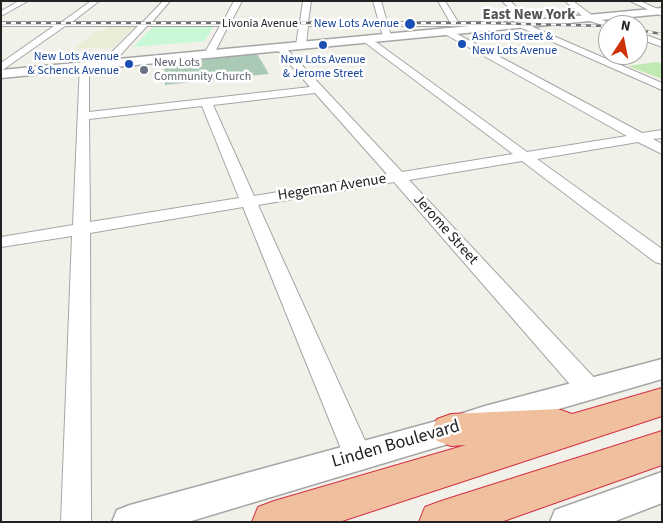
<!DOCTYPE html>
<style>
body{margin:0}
#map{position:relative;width:663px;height:523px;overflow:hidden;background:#f2f1e9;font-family:"Source Sans 3",sans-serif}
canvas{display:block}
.frame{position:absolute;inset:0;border:2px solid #222;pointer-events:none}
.north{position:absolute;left:598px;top:15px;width:50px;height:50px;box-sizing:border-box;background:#fff;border:1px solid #a7a7a7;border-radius:50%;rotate:11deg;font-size:14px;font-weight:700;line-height:20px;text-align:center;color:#222}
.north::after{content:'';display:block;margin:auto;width:18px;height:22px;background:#cd3207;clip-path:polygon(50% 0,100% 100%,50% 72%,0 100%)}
</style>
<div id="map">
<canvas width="663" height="523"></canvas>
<div class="frame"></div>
<div class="north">N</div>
</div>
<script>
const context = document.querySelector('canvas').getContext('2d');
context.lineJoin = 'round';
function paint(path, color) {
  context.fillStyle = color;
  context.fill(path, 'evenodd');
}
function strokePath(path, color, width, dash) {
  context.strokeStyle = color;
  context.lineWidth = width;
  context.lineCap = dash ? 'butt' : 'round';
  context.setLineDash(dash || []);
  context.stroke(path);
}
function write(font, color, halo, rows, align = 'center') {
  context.font = font + ' "Source Sans 3",sans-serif';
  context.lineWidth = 5;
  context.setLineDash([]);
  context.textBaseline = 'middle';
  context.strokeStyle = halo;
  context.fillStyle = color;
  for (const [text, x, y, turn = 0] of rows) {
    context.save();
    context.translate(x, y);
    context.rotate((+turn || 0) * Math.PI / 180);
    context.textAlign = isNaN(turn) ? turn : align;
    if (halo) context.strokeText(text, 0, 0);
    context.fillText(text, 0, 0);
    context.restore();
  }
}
const farmland = new Path2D(`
 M108 27H134L112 48H75L96 31H103Z`);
const grass = new Path2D(`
 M657 62 662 64V79L628 66Z`);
const cemetery = new Path2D(`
 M256 52 269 74 165 85 164 62Z`);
const park = new Path2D(`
 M153 27H213L205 41 133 47Z`);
const minor = new Path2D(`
 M19 1H28L1 16V11Z
 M91 1H99L72 22H143L163 1H170L152 22H223L234 1H242L231 22H300L303 1H311L308 22H379L373 1H381L387 22H450L438 1H445L458 22H518L526 24 502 1H510L533 23 528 25 662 83V90L517 26H388L391 36 387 39 383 36 380 26H308L306 45 301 48 296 45 299 26H228L214 54 209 57 204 54 220 26H147L110 66 106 67 101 64 102 62 138 26H65L1 71V63L54 26H1V22H62Z
 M565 1H573L593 16 614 25H608V27L587 20Z
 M630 1H640L662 11V16Z
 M446 28 642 133 662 130V138L653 139 662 144V154L638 142 537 159 662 249V264L655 262 522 161 409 180 599 383 602 390 599 397 590 399 581 397 394 182 258 205 372 456 368 464 358 468 348 464 344 456 243 207 90 233 91 522H61L72 236 1 247V237L73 225 80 64H88L89 66V112L310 87 275 47 280 44 283 45 402 172 513 154 363 41V37H369L527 152 627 136 443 33V29ZM315 93 387 174 254 196 213 105ZM202 106 239 198 90 222 89 119Z
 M638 32 662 41V47L638 38Z`);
const tertiary = new Path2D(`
 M662 8V14L1 78V70Z
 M662 359V379L490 429 451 443 188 522H112L117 510 130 505 451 417 485 406Z
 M662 472V503L613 522H550L555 510Z`);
const trunk = new Path2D(`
 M662 388V416L339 522H252L258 507 274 501 466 445 451 446 437 441 432 430 437 419 451 414 558 409 572 414Z
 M662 431V465L501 522H419L425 507 441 501Z`);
const rail = new Path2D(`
 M1 23H486L608 26
 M638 30 662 34`);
const markers = [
 [410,24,6,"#1a4fb4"],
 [462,44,5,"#1a4fb4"],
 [323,45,5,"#1a4fb4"],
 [129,64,5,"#1a4fb4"],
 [144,70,5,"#6b7280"]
];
const farStreetnames = [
 ["Livonia Avenue",260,24]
];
const farTransitnames = [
 ["New Lots Avenue",399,24],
 ["Ashford Street &",472,37,"left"],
 ["New Lots Avenue",472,51,"left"],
 ["New Lots Avenue",119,57],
 ["& Schenck Avenue",119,71],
 ["New Lots Avenue",323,60,"center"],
 ["& Jerome Street",323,74,"center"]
];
const farWorshipnames = [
 ["New Lots",154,63],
 ["Community Church",154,77]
];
const farQuarternames = [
 ["East New York",529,16]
];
const streetNames = [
 ["Hegeman Avenue",332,188,-9],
 ["Jerome Street",445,230,48]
];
const nearStreetnames = [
 ["Linden Boulevard",396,445,-16]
];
paint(farmland, '#e8efd6');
paint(grass, '#c1e9b2');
paint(cemetery, '#abcab6');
paint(park, '#c9f8d7');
strokePath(minor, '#a6a6a6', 2);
strokePath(tertiary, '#a6a6a6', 3);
strokePath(trunk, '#d63045', 2);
paint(minor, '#fff');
paint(tertiary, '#fff');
paint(trunk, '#efbf9e');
strokePath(rail, '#707070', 2.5);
strokePath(rail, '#fff', 2, [5]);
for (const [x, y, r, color] of markers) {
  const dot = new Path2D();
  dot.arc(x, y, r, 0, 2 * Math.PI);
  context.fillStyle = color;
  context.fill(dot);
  strokePath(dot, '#fff', 2);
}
write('12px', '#222', '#fff', farStreetnames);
write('12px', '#164399', '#fff', farTransitnames, 'right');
write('12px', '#5b616d', '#fff', farWorshipnames, 'left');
write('bold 15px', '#555', '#fff', farQuarternames);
write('15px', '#222', '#fff', streetNames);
write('18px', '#222', '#fff', nearStreetnames);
</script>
